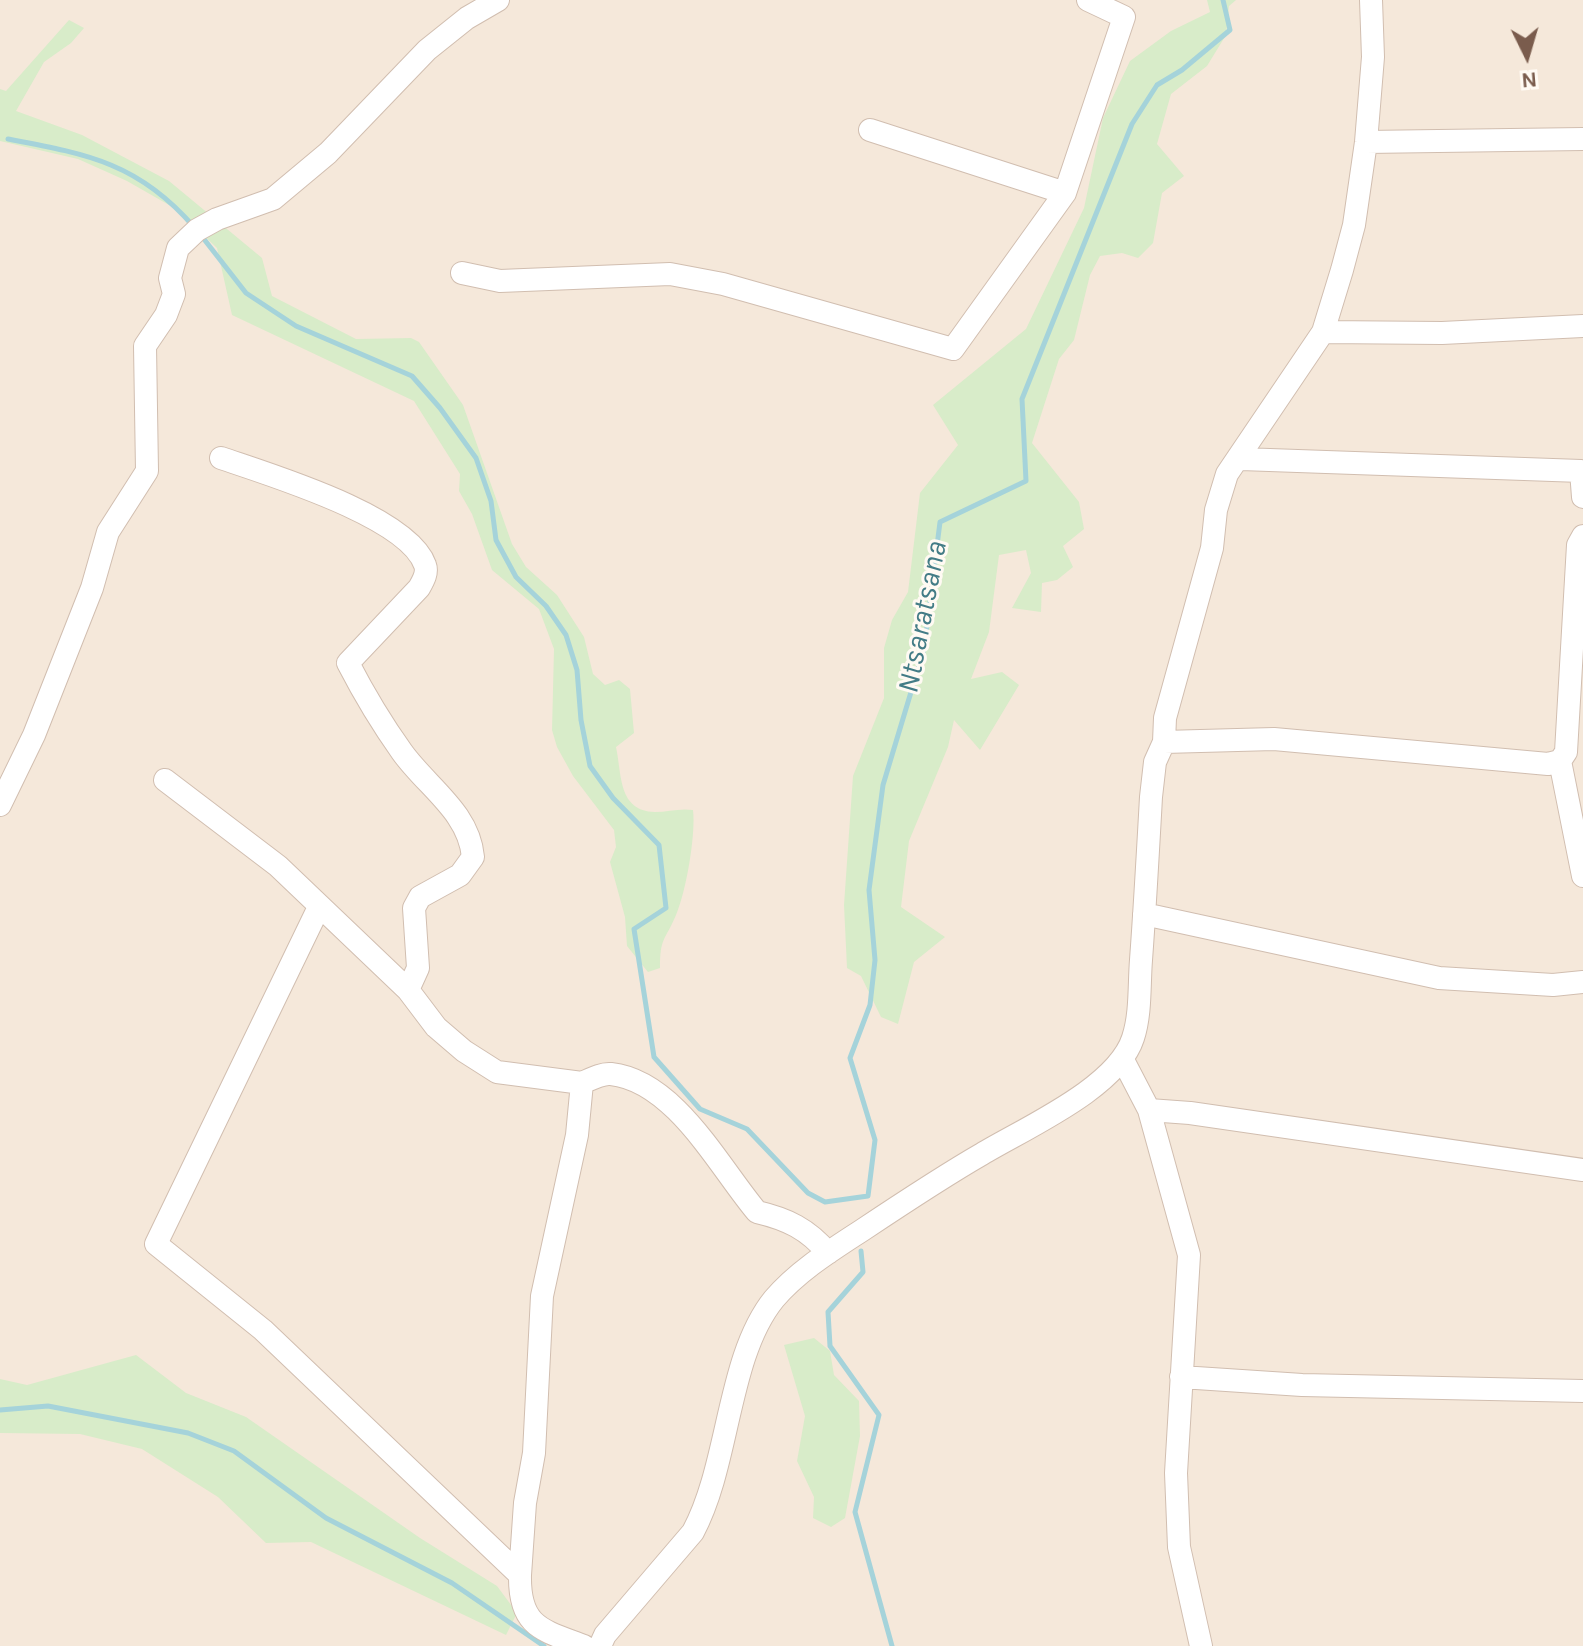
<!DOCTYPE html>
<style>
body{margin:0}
#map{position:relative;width:1583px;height:1646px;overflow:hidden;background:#fdf6ec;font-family:Karla,sans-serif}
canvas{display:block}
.north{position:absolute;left:1487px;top:16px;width:80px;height:80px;-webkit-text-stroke:6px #fffaf3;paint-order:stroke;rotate:175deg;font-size:22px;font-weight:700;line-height:32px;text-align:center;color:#7a5c4d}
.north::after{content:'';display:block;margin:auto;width:28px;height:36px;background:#7a5c4d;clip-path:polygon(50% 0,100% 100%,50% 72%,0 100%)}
</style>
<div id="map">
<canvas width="1583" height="1646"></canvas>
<div class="north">N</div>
</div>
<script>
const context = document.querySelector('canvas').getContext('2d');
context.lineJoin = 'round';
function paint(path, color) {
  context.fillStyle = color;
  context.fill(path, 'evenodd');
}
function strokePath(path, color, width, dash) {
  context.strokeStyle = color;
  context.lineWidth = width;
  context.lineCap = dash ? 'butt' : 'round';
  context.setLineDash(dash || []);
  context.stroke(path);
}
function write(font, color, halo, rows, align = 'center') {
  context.font = font + ' Karla,sans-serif';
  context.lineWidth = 6;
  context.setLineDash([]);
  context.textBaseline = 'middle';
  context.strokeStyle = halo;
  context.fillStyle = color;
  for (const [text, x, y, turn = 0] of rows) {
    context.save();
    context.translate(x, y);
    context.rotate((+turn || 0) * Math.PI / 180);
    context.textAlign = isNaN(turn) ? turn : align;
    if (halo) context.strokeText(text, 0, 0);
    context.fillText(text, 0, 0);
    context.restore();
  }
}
const residential = new Path2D(`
 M0 0H1583V1646H0Z`);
const green = new Path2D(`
 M1207 0H1236L1229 6 1226 35 1207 66 1171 94 1157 144 1184 176 1162 193 1153 243 1138 258 1122 253 1100 256 1090 275 1074 340 1059 359 1032 443 1079 502 1084 529 1063 546 1073 567 1057 580 1042 583 1041 612 1012 608 1031 573 1026 550 999 555 989 632 971 679 1002 672 1019 685 980 750 954 720 948 747 909 841 901 907 945 937 914 962 898 1024 881 1017 861 976 847 968 844 905 853 776 884 698V648L892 620 908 592 920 493 958 445 933 405 1026 329 1084 208 1103 118 1130 61 1171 31 1210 12Z
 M69 20 84 28 71 43 44 62 16 111 82 135 169 181 262 258 272 296 356 339 411 338 419 342 463 405 512 544 526 567 557 595 584 637 593 674 605 685 619 680 630 689 634 733 616 747C622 775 618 811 655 812 668 812 679 808 693 810 696 834 686 892 676 915 665 941 660 937 660 968L648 972 627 946 625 917 610 862 616 847 614 830 573 776 557 747 552 730 554 649 539 609 492 570 472 514 459 491 460 474 414 401 232 315 217 248 176 209 127 181 78 159 0 141V89L6 91Z
 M814 1338 830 1351 834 1375 859 1401 860 1436 845 1518 831 1527 813 1518 814 1497 797 1461 805 1416 784 1345Z
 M136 1355 186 1393 246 1417 420 1538 497 1586 517 1613 506 1635 311 1542 266 1543 218 1497 142 1449 80 1434 0 1433V1379L27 1385Z`);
const stream = new Path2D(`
 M8 139C87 154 139 163 194 227
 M200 234 246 293 296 326 412 376 440 408 476 458 491 501 496 540 516 577 546 606 566 635 577 670 581 720 590 766 613 798 659 845 666 908 634 929 654 1057 700 1109 747 1129 808 1193 825 1202 868 1196 875 1140 850 1058 870 1005 875 960 869 890 883 785 924 649 940 522 1026 481 1022 399 1132 124 1157 85 1182 70 1230 30 1223 0
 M861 1251 863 1272 828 1312 830 1346 879 1415 855 1512 892 1646
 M0 1410 48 1406 188 1433 234 1451 326 1518 452 1583 544 1646`);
const minor = new Path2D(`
 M870 130 1065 193
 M1366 142 1583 139
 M462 273 500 281 670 274 723 284 953 349 1065 193 1124 17 1088 0
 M1323 332 1442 333 1583 326
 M221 458C267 474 408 516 425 565 428 573 423 581 419 588L348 663C364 694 382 724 402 752 427 787 469 812 473 857L460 875 420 897 414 908 418 968 408 990
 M1241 459 1581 471 1583 497
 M1164 742 1165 718 1212 548 1216 510 1227 474 1323 332 1342 270 1354 225 1366 142 1373 57 1371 0
 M1560 761 1583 876
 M165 780 278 866 408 990 436 1027 464 1051 497 1072 582 1083
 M0 805 34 735 92 588 108 532 147 471 145 346 166 315 174 294 170 278 178 248 197 230 217 219 273 199 328 153 427 50 467 18 498 0
 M319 907 156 1244 263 1330 520 1575C519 1627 542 1630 584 1646
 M1144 914 1439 978 1553 985 1583 982
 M1123 1060 1149 1110 1189 1255 1176 1473 1179 1547 1201 1646
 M1149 1110 1190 1113 1583 1170
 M1181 1377 1302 1385 1583 1391
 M520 1575 525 1503 534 1453 542 1296 577 1135 582 1083C591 1079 602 1073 611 1074 675 1081 719 1167 757 1212 787 1219 808 1229 828 1253
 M600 1646 605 1635 693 1532C730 1463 727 1357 774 1299 799 1270 832 1250 864 1229 903 1203 942 1177 982 1154 1025 1128 1117 1088 1133 1038 1141 1014 1139 985 1141 960 1145 906 1148 851 1151 797L1155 762 1164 742 1274 739 1548 764 1560 761 1566 752 1578 545 1583 536`);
const waterNames = [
 ["Ntsaratsana",923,617,-79]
];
paint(residential, '#f5e8da');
paint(green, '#d8ecc9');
strokePath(stream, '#a5d3da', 5);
strokePath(minor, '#d1beb0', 24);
strokePath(minor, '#fff', 22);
write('italic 30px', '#437c86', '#fffaf3', waterNames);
</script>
